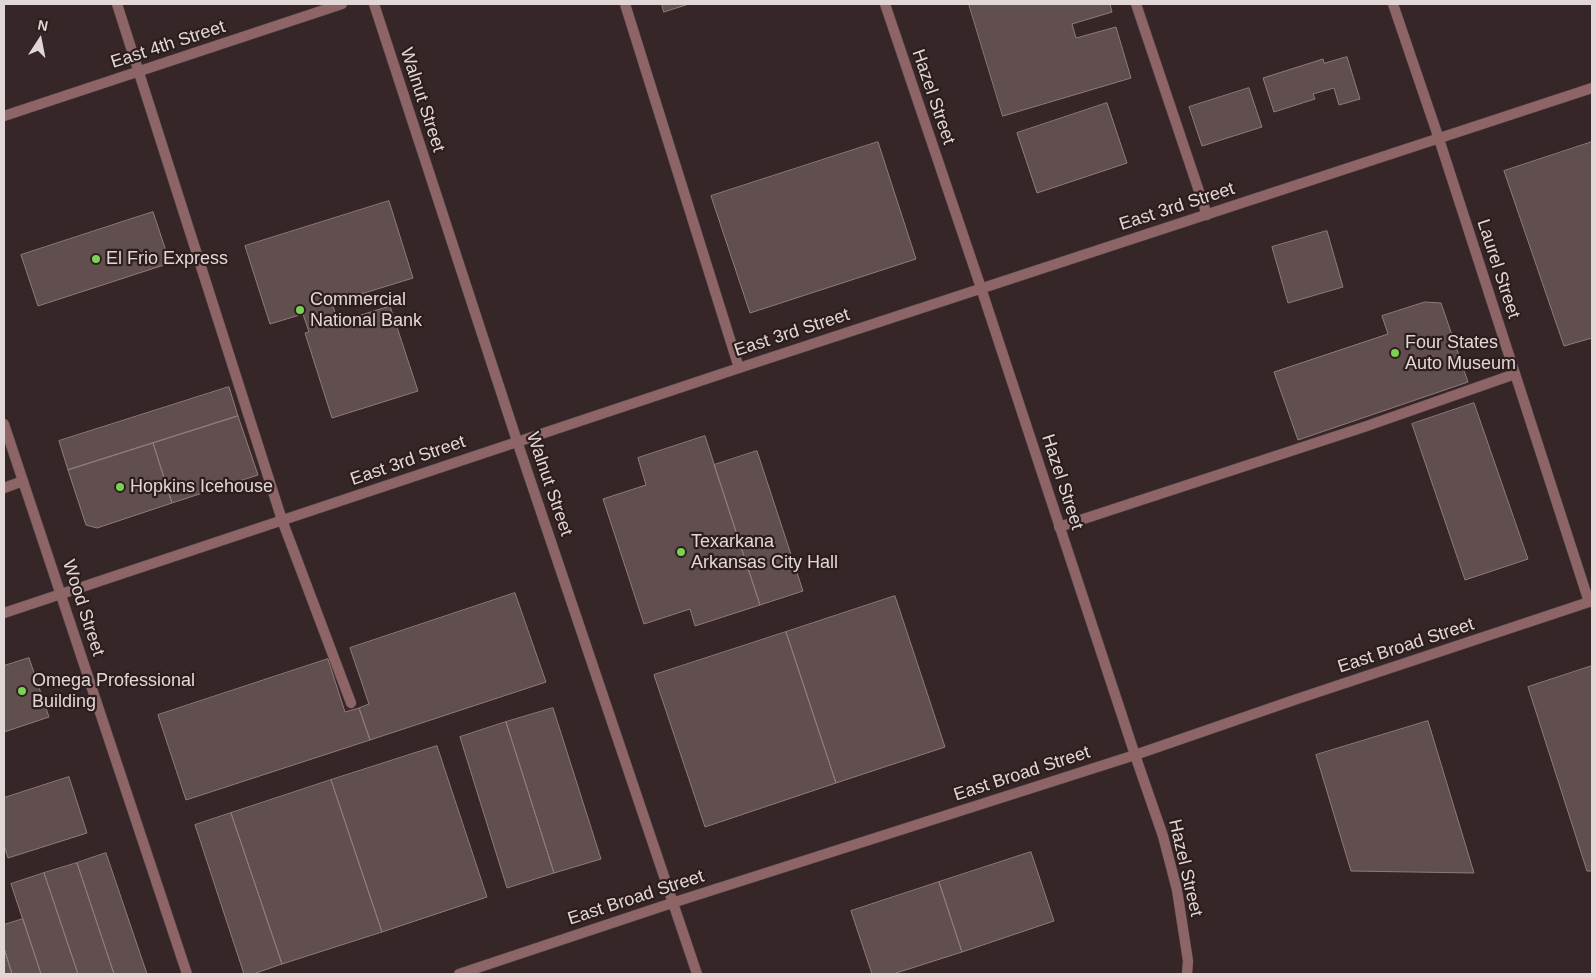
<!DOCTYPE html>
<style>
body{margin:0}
#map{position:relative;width:1596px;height:978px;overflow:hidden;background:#372627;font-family:Helvetica,sans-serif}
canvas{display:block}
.frame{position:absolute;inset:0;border:5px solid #e2d7d7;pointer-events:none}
.north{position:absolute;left:15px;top:15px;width:50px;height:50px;-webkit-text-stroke:4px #2d1d1d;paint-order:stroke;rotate:11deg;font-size:14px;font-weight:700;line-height:20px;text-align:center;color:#e2d7d7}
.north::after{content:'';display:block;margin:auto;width:18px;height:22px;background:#e2d7d7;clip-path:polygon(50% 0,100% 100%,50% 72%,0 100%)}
</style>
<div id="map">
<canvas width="1596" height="978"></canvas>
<div class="frame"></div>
<div class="north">N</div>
</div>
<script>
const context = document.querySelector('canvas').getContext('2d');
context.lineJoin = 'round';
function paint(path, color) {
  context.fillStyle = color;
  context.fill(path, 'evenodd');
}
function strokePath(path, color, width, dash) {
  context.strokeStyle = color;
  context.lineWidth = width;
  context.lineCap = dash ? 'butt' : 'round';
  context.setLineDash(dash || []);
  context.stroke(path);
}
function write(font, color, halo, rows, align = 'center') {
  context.font = font + ' Helvetica,sans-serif';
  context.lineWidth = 4.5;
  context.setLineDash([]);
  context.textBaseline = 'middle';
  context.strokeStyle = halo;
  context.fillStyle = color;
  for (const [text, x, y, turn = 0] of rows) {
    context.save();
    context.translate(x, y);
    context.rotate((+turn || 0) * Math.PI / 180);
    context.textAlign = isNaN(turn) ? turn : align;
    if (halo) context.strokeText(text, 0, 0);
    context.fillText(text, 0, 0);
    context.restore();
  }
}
const building = new Path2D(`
 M662 4H689L664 12Z
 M969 4H1110L1112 12 1072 24 1076 38 1116 27 1131 78 1003 116Z
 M1347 57 1360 99 1339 105 1334 88 1313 94 1315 99 1274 112 1263 78 1323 59 1324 63Z
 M1249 88 1262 127 1202 146 1189 107Z
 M1107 103 1127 163 1037 193 1017 133Z
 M878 142 916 259 750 313 711 196Z
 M1592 142V338L1564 346 1504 171Z
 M389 201 413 278 332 303 338 322 390 306 418 391 332 418 305 333 309 332 303 314 270 324 245 246Z
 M153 212 170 263 38 306 21 255Z
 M1327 231 1343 287 1288 303 1272 247Z
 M1425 302 1441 303 1468 382 1298 440 1274 372 1388 334 1382 316Z
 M229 387 238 416 68 470 59 441Z
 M1474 403 1528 559 1465 580 1412 424Z
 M238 416 258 475 172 503 153 443Z
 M705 436 760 605 695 626 690 609 644 624 603 499 646 485 638 458Z
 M153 443 172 503 97 528 86 525 68 470Z
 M757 451 803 591 760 605 714 465Z
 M515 593 546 682 370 740 359 708 369 704 350 648Z
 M895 596 945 747 836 783 786 632Z
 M786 632 836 783 705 827 654 675Z
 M29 658 49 717 4 732V666Z
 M328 659 345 712 359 708 370 740 186 800 158 715Z
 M1592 666V871H1587L1528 687Z
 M553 708 601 859 554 873 506 722Z
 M1428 721 1474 873 1351 871 1316 755Z
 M506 722 554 873 507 888 460 737Z
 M437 746 487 897 382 932 331 780Z
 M69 777 87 833 8 858 4 845V798Z
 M331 780 382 932 282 964 231 813Z
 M231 813 282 964 253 974H244L195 825Z
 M1031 852 1054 921 962 952 939 882Z
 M106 853 147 974H114L77 863Z
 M77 863 114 974H78L44 873Z
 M44 873 78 974H41L11 884Z
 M939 882 962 952 893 974H872L851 911Z
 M23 919 41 974H12L4 948V925Z
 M4 948 12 974H4Z`);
const service = new Path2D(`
 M117 4 282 520 351 703
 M625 4 739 368
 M1136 4 1207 215
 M4 488 23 481
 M1059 527 1364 427 1515 374`);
const minor = new Path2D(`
 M374 4 517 441 697 974
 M1393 4 1439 139 1589 602
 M1135 755 1163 836 1177 890 1188 961 1187 974`);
const tertiary = new Path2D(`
 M885 4 981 288 1135 755
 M4 116 342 4
 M4 424 187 974
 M4 613 739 368 1592 88
 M459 974 672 903 1135 755 1297 699 1592 601`);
const markers = [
 [96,259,5,"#7ad156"],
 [300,310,5,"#7ad156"],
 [1395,353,5,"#7ad156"],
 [120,487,5,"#7ad156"],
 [681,552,5,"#7ad156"],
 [22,691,5,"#7ad156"]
];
const streetNames = [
 ["East 4th Street",168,45,-18],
 ["Hazel Street",933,97,71],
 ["Walnut Street",422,100,72],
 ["East 3rd Street",1177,207,-18],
 ["Laurel Street",1498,269,72],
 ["East 3rd Street",792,333,-18],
 ["East 3rd Street",408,461,-19],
 ["Hazel Street",1062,482,72],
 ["Walnut Street",549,484,71],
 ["Wood Street",83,608,72],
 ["East Broad Street",1406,646,-18],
 ["East Broad Street",1022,774,-18],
 ["Hazel Street",1185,868,77],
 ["East Broad Street",636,898,-18]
];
const poiNames = [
 ["El Frio Express",106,259],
 ["Commercial",310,300],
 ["National Bank",310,321],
 ["Four States",1405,343],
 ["Auto Museum",1405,364],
 ["Hopkins Icehouse",130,487],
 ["Texarkana",691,542],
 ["Arkansas City Hall",691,563],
 ["Omega Professional",32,681],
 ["Building",32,702]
];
paint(building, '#614e4f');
strokePath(building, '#8f7b7b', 1);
strokePath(service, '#524243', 11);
strokePath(minor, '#524243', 11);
strokePath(tertiary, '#524243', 11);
strokePath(service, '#8d6566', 10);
strokePath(minor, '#8d6566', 10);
strokePath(tertiary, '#8d6566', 10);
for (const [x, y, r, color] of markers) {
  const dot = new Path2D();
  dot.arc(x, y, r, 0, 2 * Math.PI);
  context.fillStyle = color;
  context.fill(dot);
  strokePath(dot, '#2d1d1d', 2);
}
write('18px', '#e2d7d7', '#2d1d1d', streetNames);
write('18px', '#e2d7d7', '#2d1d1d', poiNames, 'left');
</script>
